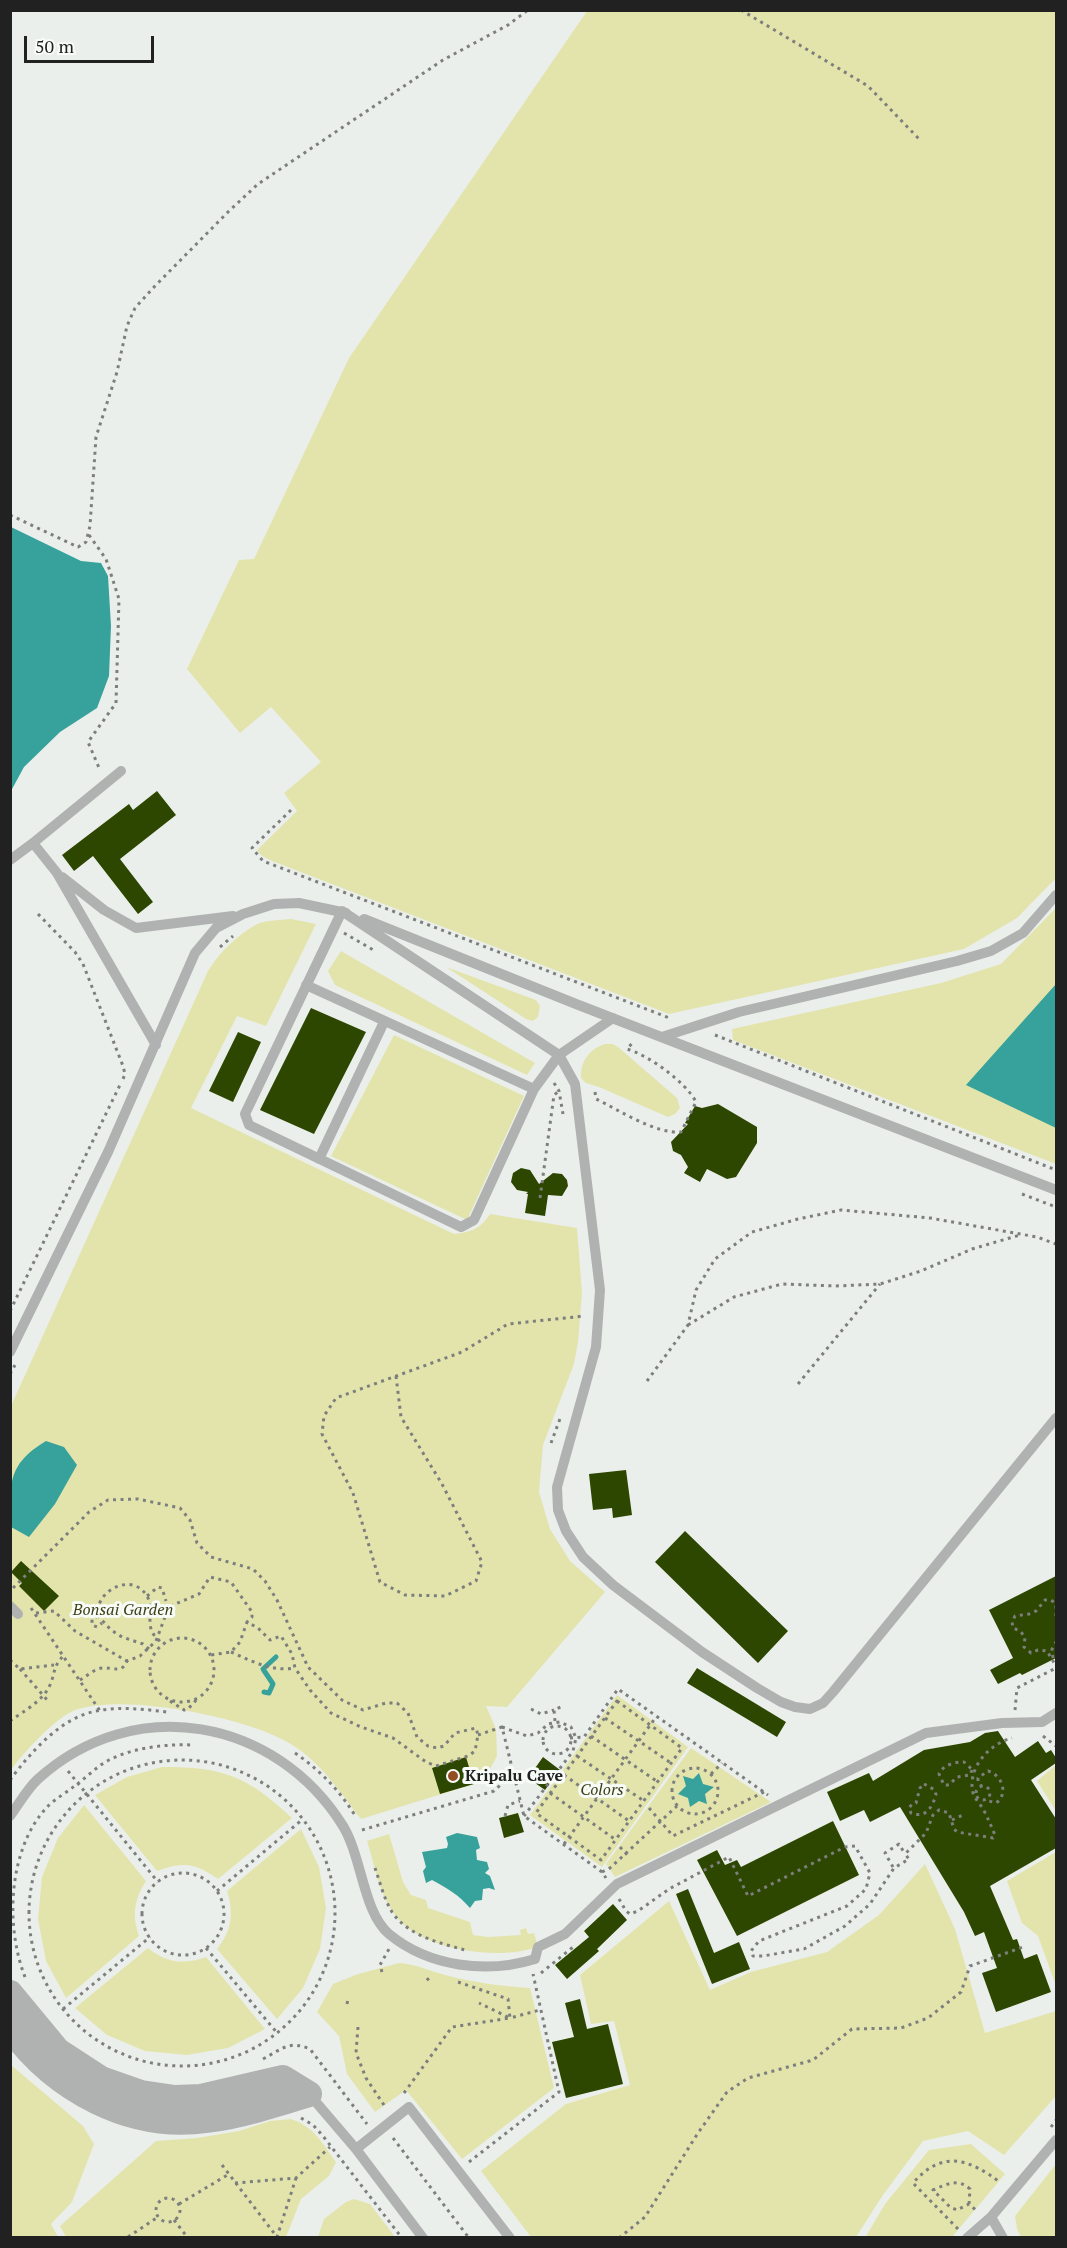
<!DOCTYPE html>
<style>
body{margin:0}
#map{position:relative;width:1067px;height:2248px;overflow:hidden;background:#ebefeb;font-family:"PT Serif",serif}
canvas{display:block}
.frame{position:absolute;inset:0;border:12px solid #202120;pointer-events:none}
.scale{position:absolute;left:24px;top:36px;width:130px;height:27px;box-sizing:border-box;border:3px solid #202120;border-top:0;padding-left:8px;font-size:18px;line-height:21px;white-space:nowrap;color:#202120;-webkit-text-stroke:4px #f8fcf9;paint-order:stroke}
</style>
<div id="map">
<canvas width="1067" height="2248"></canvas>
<div class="frame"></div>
<div class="scale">50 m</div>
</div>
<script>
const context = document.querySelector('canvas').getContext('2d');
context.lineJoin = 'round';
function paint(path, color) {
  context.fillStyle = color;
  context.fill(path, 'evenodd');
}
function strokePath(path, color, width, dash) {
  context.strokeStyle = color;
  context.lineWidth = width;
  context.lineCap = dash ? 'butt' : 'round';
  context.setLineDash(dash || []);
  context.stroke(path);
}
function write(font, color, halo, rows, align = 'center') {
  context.font = font + ' "PT Serif",serif';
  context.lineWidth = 6;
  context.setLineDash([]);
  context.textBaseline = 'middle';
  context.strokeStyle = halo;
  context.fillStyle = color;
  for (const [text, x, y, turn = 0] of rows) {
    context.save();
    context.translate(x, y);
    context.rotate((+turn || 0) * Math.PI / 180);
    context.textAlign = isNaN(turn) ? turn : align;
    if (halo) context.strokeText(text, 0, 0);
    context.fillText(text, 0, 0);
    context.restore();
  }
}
const green = new Path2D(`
 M587 11H1056V878L1017 918 964 949 669 1014 272 861 262 856 257 850 297 811 284 793 321 762 271 707 240 733 187 669 239 560 254 559 349 358Z
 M1056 908V1164L733 1040 732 1029 941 983 1001 964Z
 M291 919 316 924 266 1026 237 1016 191 1108 454 1234C471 1232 480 1229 490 1214L577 1228 582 1293 578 1342 574 1364 543 1445 539 1492 550 1529 570 1561 605 1592 507 1707 486 1706 496 1729 497 1756 486 1777 474 1784 361 1819C339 1791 320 1761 289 1743 245 1717 120 1692 73 1711 56 1718 21 1755 11 1770V1406L208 971C219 953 237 935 257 924 266 920 281 920 291 919Z
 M341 951 535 1063 527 1075 335 985 328 971Z
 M446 967 536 1000 540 1006 538 1017 533 1021 526 1019Z
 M394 1035 524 1096 467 1220 331 1156Z
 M605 1044H613L618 1047 677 1098 680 1108 675 1114 668 1117 599 1087 586 1083 581 1078C580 1062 589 1049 605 1044Z
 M617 1695 688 1747 602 1867 530 1815Z
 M691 1748 771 1802 615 1877 606 1864Z
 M1056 1765V1811L1037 1781Z
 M162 1767C224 1767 247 1776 292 1818L218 1879C196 1863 183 1861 157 1871L95 1795 127 1777Z
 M84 1805 146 1881C134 1900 132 1915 139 1936L66 1998 46 1961 38 1919 42 1877 58 1838Z
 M301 1829 319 1867 326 1908 320 1949 303 1988 277 2019 217 1949C232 1930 234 1914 227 1891Z
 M389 1834 403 1882 411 1895 426 1900 428 1908 470 1922 473 1935 488 1937 521 1935 520 1930 526 1928 528 1934 534 1933 538 1947C498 1961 417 1951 392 1911 379 1891 374 1864 367 1841Z
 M1056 1852V1986L1038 1936 1022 1923 1007 1881Z
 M925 1864 955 1929 985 2033 1056 2011V2096L1004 2155 968 2131 923 2141 883 2195 856 2237H531L481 2171 566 2104 630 2085 614 2021 591 2024 580 1975 669 1901 710 1990 751 1972 827 1952 879 1915Z
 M148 1948C167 1963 183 1965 206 1957L265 2029 228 2048 187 2055 145 2051 107 2035 75 2008Z
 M399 1963C417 1964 432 1972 449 1976 476 1983 502 1986 530 1988L554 2088 462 2159 406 2090 375 2112 347 2074 339 2036 317 2012 333 1984 358 1974Z
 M11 2065 83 2126 94 2144 72 2202 51 2224 58 2237H11Z
 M291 2119C316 2128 321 2142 336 2162L329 2176 301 2199 286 2237H66L60 2226 156 2141 197 2138 239 2131 270 2121Z
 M971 2144 1005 2174 952 2237 865 2238 885 2204 929 2150Z
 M1056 2164V2237H1021L1017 2229 1015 2216Z
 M354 2199 370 2204 395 2237H318L324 2219 346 2202Z`);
const water = new Path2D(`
 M11 527 81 561 101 563 108 576 111 626 109 676 97 708 60 732 24 767 11 791Z
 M1056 984V1128L966 1085Z
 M46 1441 64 1447 77 1465 55 1504 29 1537 11 1527C10 1485 6 1465 46 1441Z
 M699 1773 703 1784 714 1787 705 1794 707 1804 699 1801 690 1807 688 1798 678 1794 686 1786 683 1776 693 1779Z
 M457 1833 477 1837 480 1848 476 1850 477 1860 487 1862 489 1869 485 1873 490 1876 495 1890 489 1888 483 1889 482 1900 475 1901 470 1908C459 1895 447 1888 432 1880L426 1883 423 1871 426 1867 422 1852 447 1848 448 1844 446 1837Z`);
const stream = new Path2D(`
 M264 1692 269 1693 273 1684 263 1669 276 1657`);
const building = new Path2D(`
 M157 791 176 815 120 859 153 902 138 914 93 856 74 871 62 855 129 804 133 810Z
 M311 1008 366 1032 314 1134 260 1110Z
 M238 1032 261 1042 233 1102 209 1091Z
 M718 1104 757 1127V1143L736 1177 727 1179 707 1169 700 1182 684 1173 688 1167 681 1155 673 1151 671 1142 688 1124 685 1123 695 1106 702 1108Z
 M521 1168 530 1170 539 1184 553 1173 562 1174 567 1180 568 1186 562 1196 548 1195 545 1216 525 1213 528 1194H526L528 1192 517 1190 511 1182 513 1173Z
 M626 1470 632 1515 613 1518 612 1508 593 1510 589 1474Z
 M685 1531 788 1631 758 1663 655 1562Z
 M21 1561 59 1596 44 1611 19 1586 22 1583 11 1572Z
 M1056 1576V1658L1022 1675 1020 1673 998 1684 990 1670 1013 1658 989 1610Z
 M697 1668 786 1722 777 1737 687 1683Z
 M998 1731 1015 1757 1038 1741 1046 1753 1051 1750 1056 1758V1763L1031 1780 1056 1819V1848L990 1886 1013 1940 1017 1939 1024 1959 1037 1954 1051 1992 996 2012 982 1973 997 1968 984 1932 975 1936 964 1912 900 1807 870 1822 864 1810 840 1821 827 1792 869 1773 873 1781 924 1750 970 1742 985 1733Z
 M466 1757 474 1784 440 1794 432 1768Z
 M543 1757 560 1770 545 1790 528 1778Z
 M518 1813 524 1832 504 1838 499 1818Z
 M833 1821 859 1875 737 1936 697 1860 717 1850 725 1865 737 1860 741 1867Z
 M688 1889 714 1953 739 1942 750 1969 712 1984 676 1894Z
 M613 1904 627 1920 597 1949 599 1951 567 1979 555 1965 589 1937 584 1931Z
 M580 1999 587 2029 608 2024 623 2084 566 2098 552 2042 574 2037 565 2003Z`);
const path = new Path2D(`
 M741 10 868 86 919 139
 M10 515 78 547 86 542 90 526 96 437 117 372 127 326 135 308 153 288 228 212 258 184 443 60 508 25 528 10
 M89 535 106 559 119 599 116 703 88 742 100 770
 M291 810 252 848 263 861 672 1019
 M38 914 75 952 83 964 123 1066 125 1074 123 1079
 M344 933 375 951
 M220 947 233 936
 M715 1035 1056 1170
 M554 1083 559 1091 563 1114
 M595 1092 596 1099C619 1110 655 1134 681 1132L696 1102C686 1082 648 1055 627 1049L634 1041
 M1022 1194 1056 1207
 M540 1198 554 1095 559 1091
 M10 1311 120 1085
 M688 1325 734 1297 782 1284 835 1286 880 1284 921 1271 972 1249 1020 1235
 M10 1374 15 1365
 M396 1376 401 1417 442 1484 482 1562 476 1581 445 1596 405 1595 380 1582 353 1493 322 1434 324 1416 336 1398 462 1352 508 1324 584 1316
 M647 1381 688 1325 696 1290 715 1259 752 1232 798 1219 841 1210 930 1218 1037 1237 1056 1244
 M798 1384 880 1284
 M551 1443 561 1416
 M13 1588 89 1512 108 1500 138 1499 180 1508 190 1520 197 1543 211 1557 253 1569 265 1581 277 1600 308 1667 342 1700 363 1710 386 1703H397L408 1713 417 1737 428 1746 437 1748 444 1746 455 1733 476 1728 478 1735 475 1751 468 1756 436 1766 426 1762 393 1738 361 1727 331 1713 310 1690 295 1668 292 1654 281 1636 270 1640 258 1628 247 1622 240 1642 231 1652 211 1655
 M147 1596 158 1587 162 1588 166 1601
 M31 1608 100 1711
 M36 1613 54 1611 75 1631 127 1661
 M98 1616 92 1619V1625L97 1627 102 1623
 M1056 1616V1604L1051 1600H1045L1036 1611 1029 1614 1015 1616 1012 1622 1013 1628 1020 1631 1025 1637 1024 1647 1031 1653 1038 1650 1047 1651 1056 1666
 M150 1670a32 32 0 1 1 64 0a32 32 0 1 1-64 0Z
 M149 1649 143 1644 122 1637 111 1630 98 1616C94 1591 132 1571 147 1596 153 1606 148 1618 151 1629 152 1635 159 1639 162 1644
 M231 1652C252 1661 271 1672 295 1668
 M1053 1658 1052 1649 1056 1642
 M10 1660 20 1669 54 1665
 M20 1669 49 1702
 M80 1680C87 1676 94 1669 102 1668 113 1667 122 1674 127 1661L140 1656 156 1641 168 1609 173 1605 199 1594 210 1577 231 1582 252 1612V1617L247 1622
 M170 1701 184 1710 188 1709 198 1698
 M617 1701 682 1748 601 1860 536 1813Z
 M531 1709 541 1714 554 1710
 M1015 1710 1017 1688 1056 1668
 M605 1718 671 1763
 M10 1721C24 1711 43 1701 50 1685 56 1671 52 1668 64 1655
 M555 1721 554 1710 563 1706
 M543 1740a14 14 0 1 1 28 0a14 14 0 1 1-28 0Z
 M502 1727 527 1736 538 1733 548 1724 560 1722 571 1727 576 1738 573 1751 524 1816
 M478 1735 502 1727 524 1816 602 1872 606 1878
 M591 1736 658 1782
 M1043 1736 1056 1746
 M570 1738 584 1737 618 1689 768 1795
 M295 1753C320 1770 340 1791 356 1817
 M577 1756 644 1801
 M29 1913a153 153 0 1 1 306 0a153 153 0 1 1-306 0Z
 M672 1791a23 23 0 1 1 46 0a23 23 0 1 1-46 0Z
 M972 1770 970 1775 957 1777 949 1785H944L939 1774C943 1765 954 1762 964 1762L975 1772
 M68 1771 158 1882
 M711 1774 722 1763
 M564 1775 629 1821
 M10 1780C30 1753 59 1720 92 1712 116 1706 143 1709 167 1712
 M924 1784 935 1790 936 1795C932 1807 926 1819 911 1813L909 1808 912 1804 916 1803 920 1788Z
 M976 1793a7 7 0 1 1 14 0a7 7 0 1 1-14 0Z
 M982 1787 978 1782V1778L988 1771C1002 1775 1009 1794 996 1803L989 1801 988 1798
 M550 1793 616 1840
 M649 1808 673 1836 764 1792
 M505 1816 508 1805 520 1801
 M952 1820 965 1814
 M362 1830 494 1791 514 1772
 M564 1844 656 1717
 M620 1847 630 1858
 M893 1867 885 1853 899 1844 905 1854
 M375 1868C380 1882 384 1899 392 1912 408 1936 440 1943 465 1950
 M602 1872 610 1868 677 1806
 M142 1914a41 41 0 1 1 82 0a41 41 0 1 1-82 0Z
 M217 1891 303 1819
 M619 1899 626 1911 630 1914 638 1911 669 1889 729 1857 748 1896 845 1847 855 1846 870 1873 866 1889 847 1906 759 1941 751 1951 753 1956H763L804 1949 845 1926 870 1904 894 1868 909 1859 905 1854 926 1833 933 1815 939 1810 949 1813 954 1829 957 1832 993 1838 995 1835C991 1826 988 1818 983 1809 980 1804 975 1799 973 1793 967 1768 989 1744 1012 1738
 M206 1948 278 2034
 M382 1972 380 1965 389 1949
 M541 1973 573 1947
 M25 1977C5 1926 8 1849 47 1807 55 1799 67 1792 76 1785 87 1777 97 1766 109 1760 135 1747 166 1744 194 1745
 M427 1978 431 1984
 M458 1982 508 1999 510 2018 540 2010
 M347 2004 348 1999
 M63 2009 150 1937
 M358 2027 356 2053 366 2078 386 2108
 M263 2059C282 2049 289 2040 310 2049L367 2124
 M404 2093 452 2027 510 2018 479 2003
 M301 2118 313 2125 323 2136 402 2238
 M1051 2127 1056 2120
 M393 2138 469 2238
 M469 2162 559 2092 533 1974
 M222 2165 277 2237 296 2178
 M235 2183 296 2178 330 2147
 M156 2210a12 12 0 1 1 24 0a12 12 0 1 1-24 0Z
 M179 2204 229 2174
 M969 2204 970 2189C958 2178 947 2184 933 2190L950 2207 957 2210 969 2204 978 2212
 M174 2220 188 2238
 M958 2229 913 2183C943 2149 969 2159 1001 2183
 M128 2237 158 2217
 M619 2238 645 2217 698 2133 727 2092 748 2078 813 2060 852 2029 901 2028 928 2018 961 1992 970 1966 1026 1946`);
const service = new Path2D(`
 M33 843 121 771
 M10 860 33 843 57 873 156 1045
 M62 877 104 910 136 928 233 916
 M364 919 576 1004 1056 1190
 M306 985 534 1089
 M613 1018 559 1055 534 1089 474 1220 461 1227 249 1125 245 1114 342 911 559 1055 575 1084 600 1290 596 1347 557 1487 558 1510 566 1531 583 1557 613 1585 702 1652 757 1688 781 1702 795 1707 810 1709 823 1703 833 1692 1056 1418
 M662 1037 739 1012 957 961 991 951 1023 933 1056 895
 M319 1159 384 1022
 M10 1352 108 1152 195 953 216 928 243 914 274 904 299 903 346 913
 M10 1606 18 1614
 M10 1816C19 1804 27 1789 38 1779 134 1692 276 1718 343 1826 362 1857 363 1912 389 1934 429 1967 487 1974 535 1959L538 1947 565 1934 617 1884 926 1733 1002 1723 1042 1722 1056 1713
 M309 2094 356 2149 423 2238
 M356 2149 409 2107 510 2238
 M991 2217 1003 2238
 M967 2238 991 2217 1056 2140`);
const tertiary = new Path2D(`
 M10 1993 58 2051 101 2079 141 2093 175 2098 201 2097 283 2078 309 2094
 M10 2028C55 2090 130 2131 207 2120 240 2116 277 2104 309 2094`);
const markers = [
 [453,1776,6,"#934d24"]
];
const parkNames = [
 ["Bonsai Garden",123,1610],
 ["Colors",602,1790]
];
const poiNames = [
 ["Kripalu Cave",465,1776]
];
paint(green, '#e3e4ac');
paint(water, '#36a29b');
strokePath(stream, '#36a29b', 5);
paint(building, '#2d4701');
strokePath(path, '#7d7f7d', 3, [3, 4.5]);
strokePath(service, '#b0b2b2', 10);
strokePath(tertiary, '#b0b2b2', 26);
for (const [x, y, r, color] of markers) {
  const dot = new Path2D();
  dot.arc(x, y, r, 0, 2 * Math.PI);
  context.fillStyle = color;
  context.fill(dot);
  strokePath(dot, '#f8fcf9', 2);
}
write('italic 16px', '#3e3f15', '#f8fcf9', parkNames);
write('bold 16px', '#202120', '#f8fcf9', poiNames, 'left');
</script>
